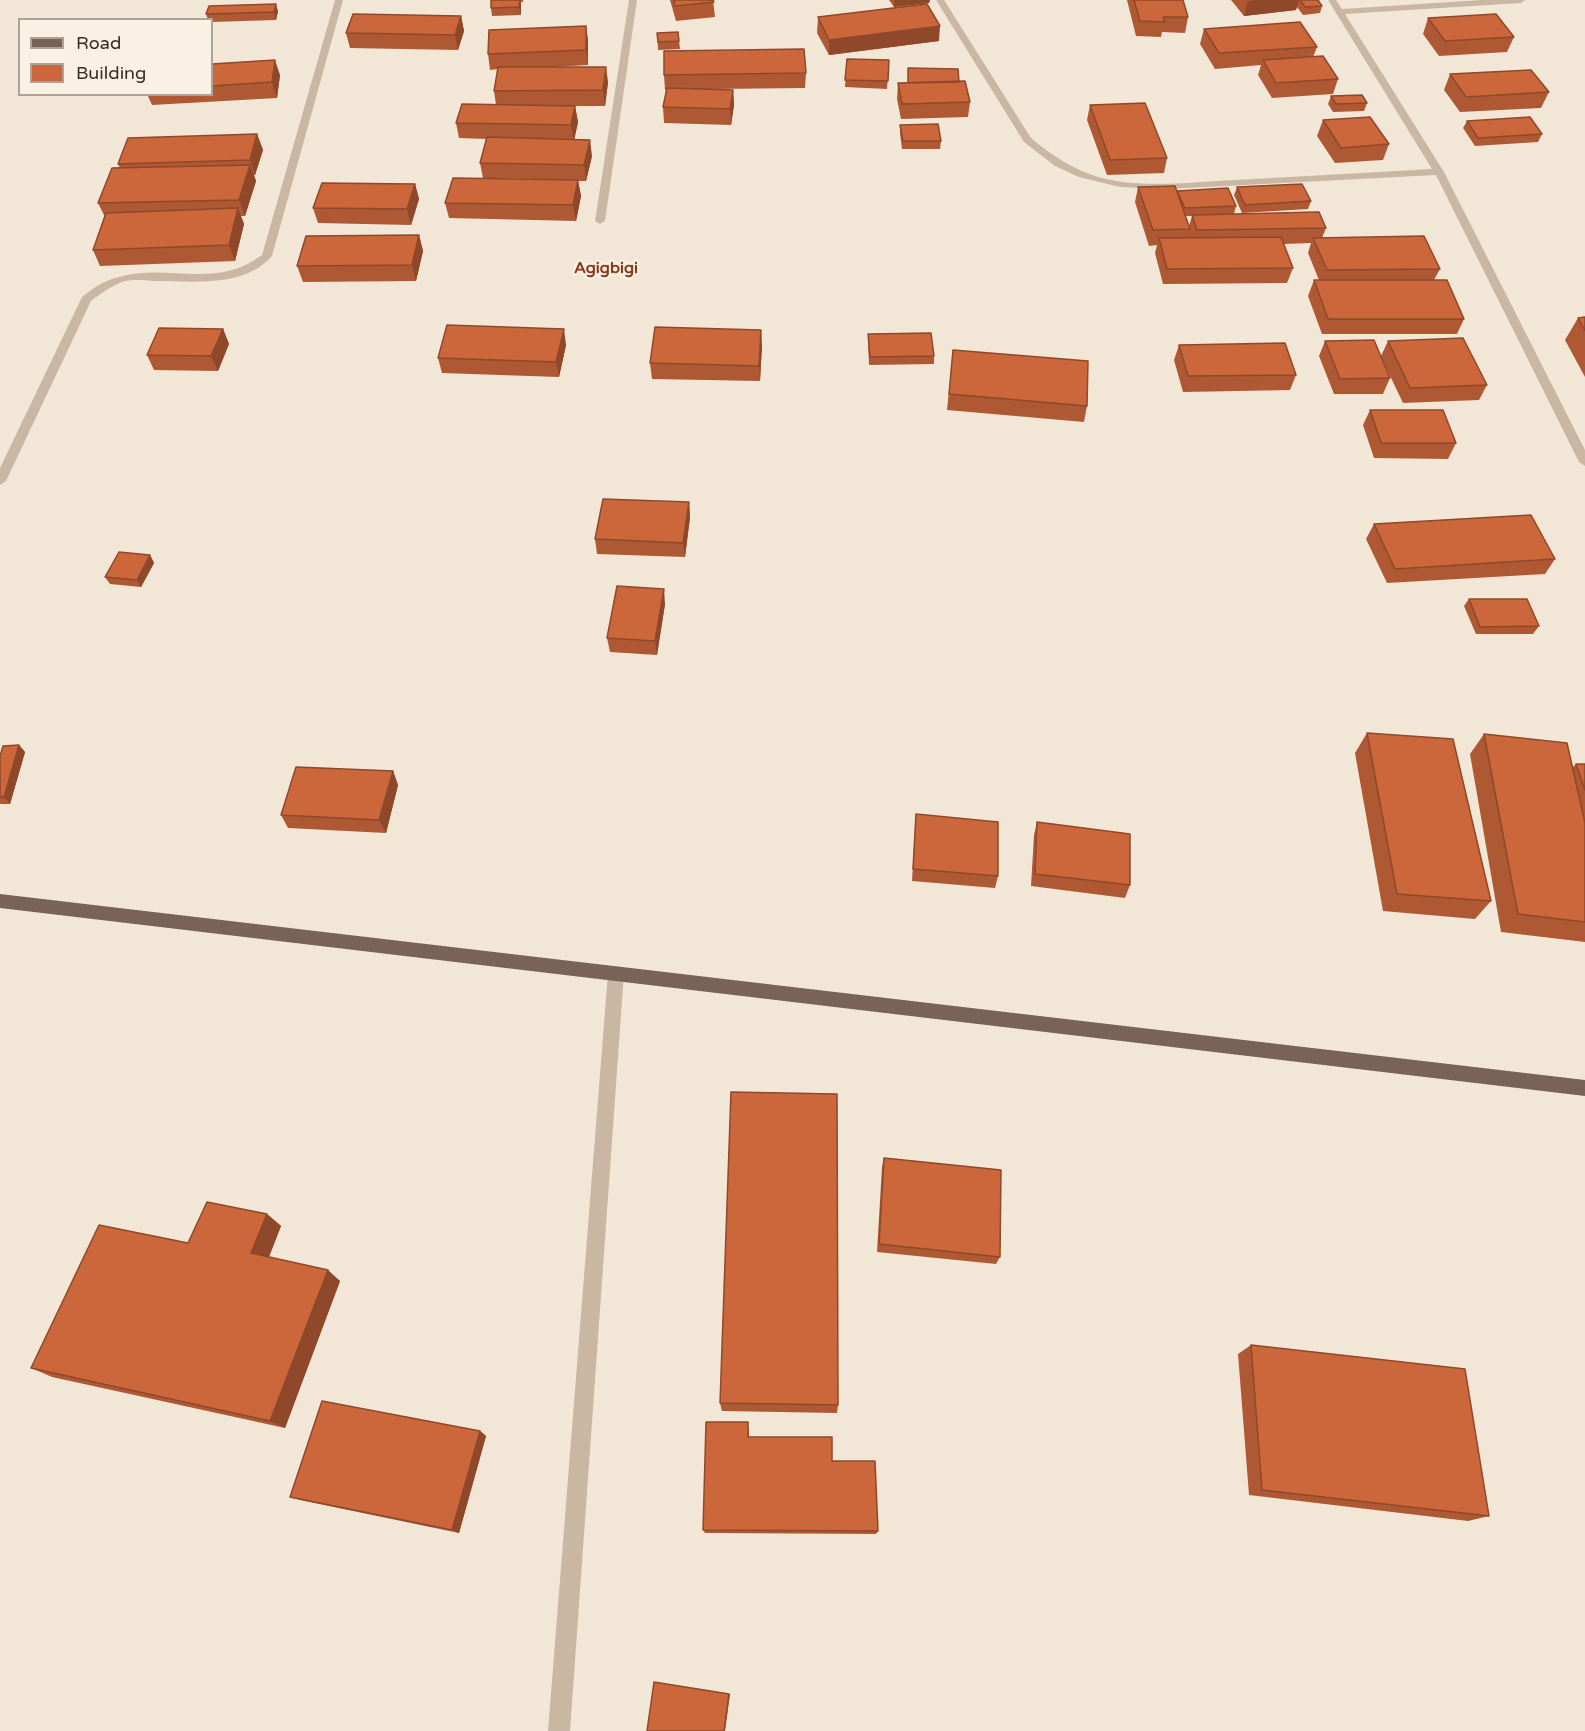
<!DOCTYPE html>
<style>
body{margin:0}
#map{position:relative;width:1585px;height:1731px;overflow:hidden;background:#f2e7d7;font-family:"Varela Round",sans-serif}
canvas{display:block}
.legend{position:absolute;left:18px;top:18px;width:195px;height:78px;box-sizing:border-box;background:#faf1e4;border:2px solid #aba298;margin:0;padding:8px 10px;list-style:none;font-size:18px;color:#352b25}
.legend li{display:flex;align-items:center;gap:12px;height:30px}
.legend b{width:30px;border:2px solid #aba298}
</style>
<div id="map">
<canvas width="1585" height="1731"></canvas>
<ul class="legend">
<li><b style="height:8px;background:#786356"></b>Road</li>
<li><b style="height:16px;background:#cc673c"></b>Building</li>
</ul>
</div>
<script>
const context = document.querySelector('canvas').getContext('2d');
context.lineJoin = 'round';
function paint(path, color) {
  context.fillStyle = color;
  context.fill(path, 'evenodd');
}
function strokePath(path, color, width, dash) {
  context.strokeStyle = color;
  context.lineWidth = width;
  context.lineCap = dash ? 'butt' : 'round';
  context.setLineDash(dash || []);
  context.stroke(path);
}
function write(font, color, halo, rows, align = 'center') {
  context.font = font + ' "Varela Round",sans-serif';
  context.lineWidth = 5;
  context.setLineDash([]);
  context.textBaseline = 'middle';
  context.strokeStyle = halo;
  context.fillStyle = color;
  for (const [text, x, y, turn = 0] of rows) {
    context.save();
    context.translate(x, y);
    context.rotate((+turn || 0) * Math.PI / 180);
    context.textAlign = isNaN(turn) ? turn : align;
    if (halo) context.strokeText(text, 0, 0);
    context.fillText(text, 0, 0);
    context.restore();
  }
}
const minor = new Path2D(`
 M335 0H343L272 256C244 288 193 281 154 281 144 280 132 279 122 282 111 286 100 294 91 301L6 481 0 485V468L82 297C93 288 105 280 119 277 169 263 215 290 262 255Z
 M629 0H637L605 221 600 224 595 221Z
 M936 0H944L1031 138C1051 155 1073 169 1098 177 1141 189 1191 182 1235 180 1301 176 1367 173 1432 169L1328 0H1336L1342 9 1481 0H1525L1521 3 1345 14 1444 172 1585 450V466L1579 462 1436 175 1168 189 1120 187 1079 177 1055 166 1024 142Z
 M616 966 622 968 624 973 570 1731H548L608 973 610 968Z`);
const major = new Path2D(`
 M0 894 1585 1080V1096L0 908Z`);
const wall = new Path2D(`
 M491 0H523V2H521V15L492 16 491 8Z
 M670 0H713L715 17 676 21Z
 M889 0H930L929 3 894 7Z
 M1127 0H1183L1188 17 1185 33 1162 32 1161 37 1136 36Z
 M1231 0H1318L1322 6 1320 13 1303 15 1297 7 1296 10 1244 16Z
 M278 11 276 20 212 22V20H208L206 14Z
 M461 16 464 31 458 50 350 48 346 33Z
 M818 17 939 41 829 55 817 33Z
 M1428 18 1514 37 1507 52 1439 56 1423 34Z
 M586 26 588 41V65L553 67 608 82 605 106H545H575L578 122 574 140 592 156 586 181H578L581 196 576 221 449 218 445 203 537 179 483 178 480 163 487 139 459 138 456 123 496 105 494 91 498 69 490 70 488 54Z
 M1204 29 1317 47 1313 57 1338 79 1333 94 1272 98 1258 75 1261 65 1215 69 1200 44Z
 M678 32 680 49 658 50 657 33Z
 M847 59 889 60 887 89 845 87Z
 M212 64 280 75 277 98 152 105 147 94H212Z
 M908 68 959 82 970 102 968 117 901 119 897 99 898 83H908Z
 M806 73 805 88 714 89 733 90 734 105 731 125 664 123 663 107 666 90H665L664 75Z
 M1450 74 1549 92 1541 108 1460 112 1444 90Z
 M1331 96 1367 103 1364 111 1333 112 1328 104Z
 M1090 105 1167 158 1164 173 1107 175 1087 120Z
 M1323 120 1389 144 1383 160 1335 163 1317 136Z
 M1467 121 1542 134 1538 142 1475 146 1463 128Z
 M900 125 941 141 940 149H902L900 133Z
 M257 134 263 150 255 175H254L256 181 245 216H241L244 224 235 261 100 266 93 250 105 217 98 203 120 168 118 164Z
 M415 184 419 199 411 225 318 223 313 208Z
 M1138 187 1177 192 1236 206 1234 214 1326 228 1322 238 1440 269 1434 280 1464 319 1457 334H1322L1308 296 1314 280H1319L1308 253 1311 243 1284 244 1293 268 1287 283 1163 284 1155 253 1157 245 1149 246 1135 202ZM1185 216H1192L1189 226Z
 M1237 187 1311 201 1308 209 1242 213 1234 195Z
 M419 235 423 251 416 281 303 282 297 266Z
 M1585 317V377L1565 340 1578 318Z
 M223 329 229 344 218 371 154 370 147 355Z
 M868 334 934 356V364L869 365 868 342Z
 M1325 341 1381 356 1388 341 1487 385 1479 400 1403 403 1382 359 1390 378 1383 394H1334L1319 356Z
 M566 345 559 377 442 373 438 358Z
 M762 345 760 381 652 379 650 363Z
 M1179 345 1296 375 1290 390 1183 392 1174 360Z
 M953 350 1087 406 1084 422 947 410Z
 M1370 410 1456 443 1448 459 1374 458 1363 425Z
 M689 502 690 517 685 557 597 554 595 539Z
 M1374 524 1555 559 1545 574 1387 583 1366 539Z
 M150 555 154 563 141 587 110 584 105 577Z
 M1469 599 1539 626 1533 634H1476L1464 606Z
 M665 604 657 655 610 652 607 638Z
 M1367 733 1491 901 1475 919 1383 911 1355 753Z
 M1484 734 1572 768 1576 764H1585V942L1501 932 1470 754Z
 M19 745 25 752 10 804H0V756Z
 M393 771 398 785 386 833 288 828 281 815Z
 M916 814 998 876 995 888 912 881 915 827Z
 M1037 822 1130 885 1125 898 1031 886 1034 835Z
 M884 1158 1000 1257 996 1264 877 1252 882 1167Z
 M267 1214 281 1226 269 1257 340 1281 285 1428 52 1377 31 1368 188 1243Z
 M1251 1345 1489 1516 1468 1521 1249 1495 1238 1354Z
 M720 1403 838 1405 837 1413 722 1411Z
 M749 1427V1437L832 1461 878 1531 876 1534 705 1533 703 1530Z
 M480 1431 486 1436 459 1533 300 1500 290 1497Z`);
const shadedWall = new Path2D(`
 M520 0 521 5V15L519 7Z
 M894 0H930L929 3 894 7Z
 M1255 0H1299L1296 10 1244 16 1248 1Z
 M276 4 278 11 276 20 274 12Z
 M461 16 464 31 458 50 455 35Z
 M586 26 588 41V65L586 50Z
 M940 26 939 41 829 55V40Z
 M275 60 280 75 277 98 272 82Z
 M606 67 608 82 605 106 603 90Z
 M733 90 734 105 731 125 730 109Z
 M575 106 578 122 574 141 571 125Z
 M257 134 263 150 255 175 250 160Z
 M590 140 592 156 586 181 584 165Z
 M250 165 256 181 245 216 239 200Z
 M578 180 581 196 576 221 573 205Z
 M415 184 419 199 411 225 407 209Z
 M238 208 244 224 235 261 229 245Z
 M419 235 423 251 416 281 412 265Z
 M223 329 229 344 218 371 211 356Z
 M564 329 566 345 559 377 556 362Z
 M761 330 762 345 760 381 759 366Z
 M689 502 690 517 685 557 683 543Z
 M150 555 154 563 141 587 137 580Z
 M664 589 665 604 657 655 655 641Z
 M19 745 25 752 10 804 4 797Z
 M393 771 398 785 386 833 379 820Z
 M267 1214 281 1226 266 1264 251 1253Z
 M328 1270 340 1281 285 1428 270 1421Z
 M480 1431 486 1436 459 1533 452 1530Z
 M729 1694H730L725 1731H724Z`);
const building = new Path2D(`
 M491 0H520L519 7 491 8Z
 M674 0H713L714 2 675 6Z
 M1134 0H1183L1188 17H1163L1165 22 1140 21Z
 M1300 0H1318L1322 6 1305 7Z
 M276 4 274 12 206 14 209 6Z
 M927 4 940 26 829 40 818 17Z
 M353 14 461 16 455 35 346 33Z
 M1496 14 1514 37 1445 41 1428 18Z
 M1300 22 1317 47 1219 53 1204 29Z
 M586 26V50L488 54 489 30Z
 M678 32 679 41 658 42 657 33Z
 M804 49 806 73 664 75V51Z
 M1323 56 1338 79 1276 83 1263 60Z
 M847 59 889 60 888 81 845 80Z
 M275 60 272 82 212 86V64Z
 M498 67H606L603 90 494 91Z
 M908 68 958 69 959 82 908 83Z
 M1531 70 1549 92 1466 97 1450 74Z
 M965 81 970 102 902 104 898 83Z
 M667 88 733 90 730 109 663 107Z
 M1362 95 1367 103 1336 104 1331 96Z
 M1145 103 1167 158 1110 160 1090 105Z
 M462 104 575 106 571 125 456 123Z
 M1370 117 1389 144 1341 148 1323 120Z
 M1530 117 1542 134 1478 138 1467 121Z
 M938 124 941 141H903L900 125Z
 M257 134 250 160 118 164 128 138Z
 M487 137 590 140 584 165 480 163Z
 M250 165 239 200 98 203 112 168Z
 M453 178 578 180 573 205 445 203Z
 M322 183 415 184 407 209 313 208Z
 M1302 184 1311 201 1245 205 1237 187Z
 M1175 186 1190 229 1153 230 1138 187Z
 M1228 188 1236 206 1185 208 1177 191Z
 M238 208 229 245 93 250 106 213Z
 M1319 212 1326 228 1197 230 1192 215Z
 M419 235 412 265 297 266 306 236Z
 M1424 236 1440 269 1327 270 1313 238Z
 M1281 237 1293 268 1167 269 1159 238Z
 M1314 280H1447L1464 319H1328Z
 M1585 317V331L1578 318Z
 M447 325 564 329 556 362 438 358Z
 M655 327 761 330 759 366 650 363Z
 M159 328 223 329 211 356 147 355Z
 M931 333 934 356 870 357 868 334Z
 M1463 338 1487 385 1410 388 1388 341Z
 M1374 340 1390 378 1340 379 1325 341Z
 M1285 343 1296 375 1188 376 1179 345Z
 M953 350 1088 361 1087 406 949 394Z
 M1370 410H1443L1456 443H1381Z
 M603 499 689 502 683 543 595 539Z
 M1531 515 1555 559 1395 569 1374 524Z
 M119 552 150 555 137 580 105 577Z
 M617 586 664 589 655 641 607 638Z
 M1469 599H1527L1539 626 1480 627Z
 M1367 733 1453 739 1491 901 1397 894Z
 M1484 734 1567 743 1585 823V922L1518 914Z
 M19 745 4 797H0V756L3 746Z
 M1576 764H1585V790Z
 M296 767 393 771 379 820 281 815Z
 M916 814 998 822V876L913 869Z
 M1037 822 1130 834V885L1035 874Z
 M731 1092 837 1094 838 1405 720 1403Z
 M884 1158 1001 1170 1000 1257 879 1244Z
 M207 1202 267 1214 251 1253 328 1270 270 1421 31 1368 99 1225 188 1243Z
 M1251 1345 1465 1369 1489 1516 1262 1490Z
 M322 1401 480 1431 452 1530 290 1497Z
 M706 1422H748V1437H832V1461H875L878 1531 703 1530Z
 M654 1682 729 1694 724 1731H647Z`);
const farQuarternames = [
 ["Agigbigi",606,269]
];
paint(minor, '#cab7a3');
paint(major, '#786356');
paint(wall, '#af5934');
paint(shadedWall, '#8f482a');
paint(building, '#cc673c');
strokePath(building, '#8f482a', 1.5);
write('bold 16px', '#883b1b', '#faf1e4', farQuarternames);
</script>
